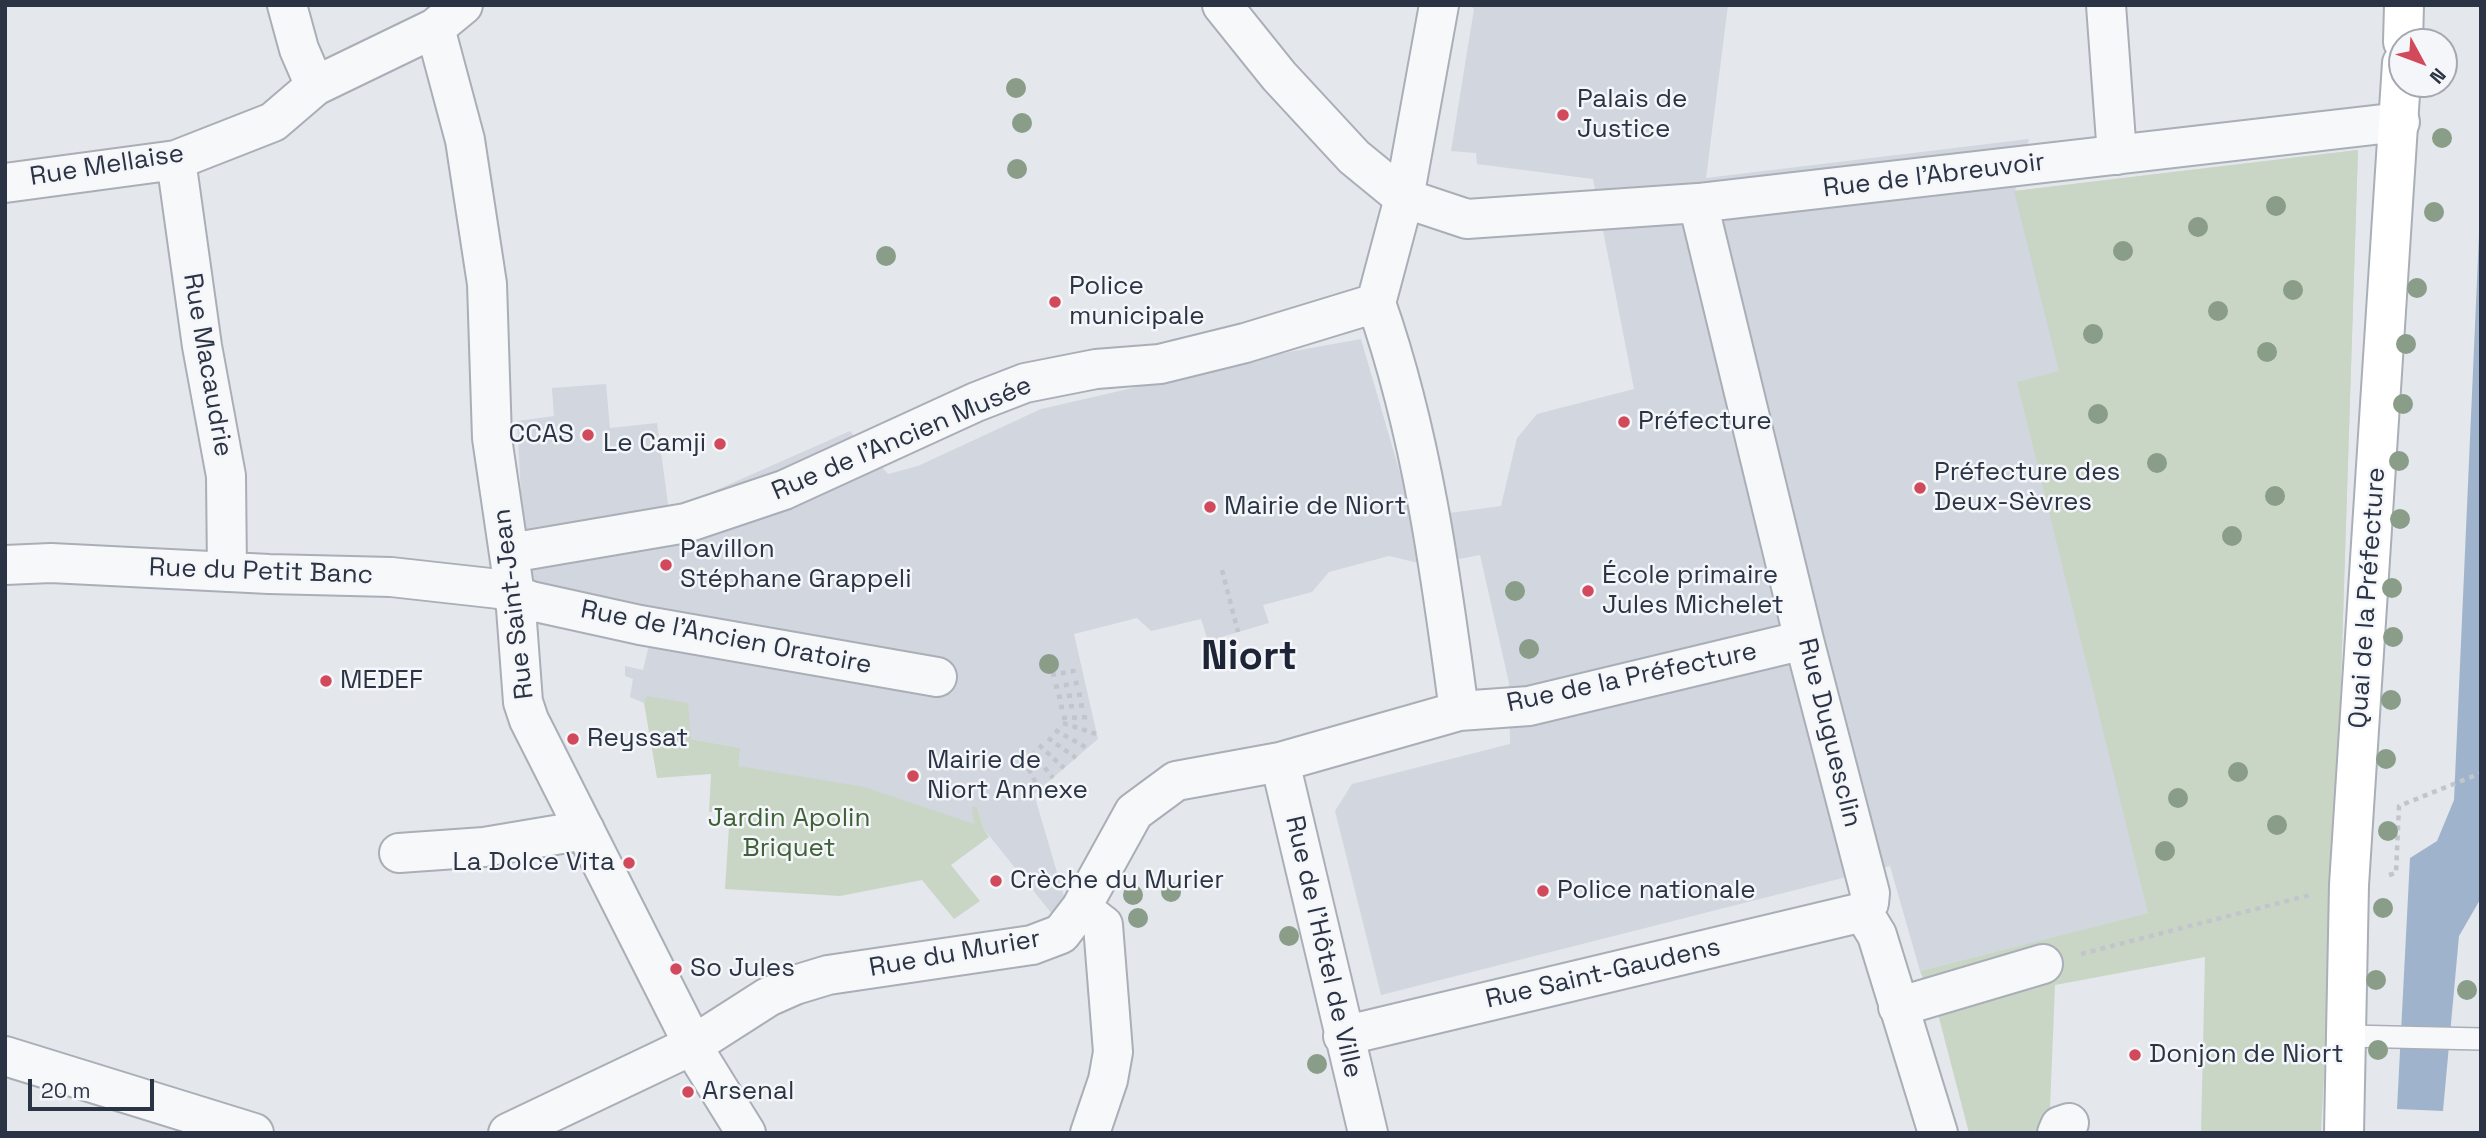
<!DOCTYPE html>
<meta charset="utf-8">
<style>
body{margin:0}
#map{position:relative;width:2486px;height:1138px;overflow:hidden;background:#e4e7ec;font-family:"Space Grotesk",sans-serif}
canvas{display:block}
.frame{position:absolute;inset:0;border:7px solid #2b3445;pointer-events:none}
.north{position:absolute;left:2388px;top:28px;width:70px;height:70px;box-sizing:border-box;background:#f4f6f9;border:2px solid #a4a8b1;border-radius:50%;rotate:131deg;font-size:19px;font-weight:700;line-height:28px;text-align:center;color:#2b3445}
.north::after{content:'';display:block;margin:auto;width:24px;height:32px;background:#d1495b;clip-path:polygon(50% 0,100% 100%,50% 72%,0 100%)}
.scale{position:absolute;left:28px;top:1079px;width:126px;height:32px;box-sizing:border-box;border:4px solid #2b3445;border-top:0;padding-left:9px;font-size:21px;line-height:24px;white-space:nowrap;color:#2b3445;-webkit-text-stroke:5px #f4f6f9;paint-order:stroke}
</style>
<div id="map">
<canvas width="2486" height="1138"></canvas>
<div class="frame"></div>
<div class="north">N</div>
<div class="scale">20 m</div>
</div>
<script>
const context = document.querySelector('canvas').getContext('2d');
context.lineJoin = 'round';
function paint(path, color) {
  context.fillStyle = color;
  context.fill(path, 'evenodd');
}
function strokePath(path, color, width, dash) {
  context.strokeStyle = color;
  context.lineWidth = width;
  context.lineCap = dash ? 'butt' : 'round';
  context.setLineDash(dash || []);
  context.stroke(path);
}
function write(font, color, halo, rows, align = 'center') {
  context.font = font + ' "Space Grotesk",sans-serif';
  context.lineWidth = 5;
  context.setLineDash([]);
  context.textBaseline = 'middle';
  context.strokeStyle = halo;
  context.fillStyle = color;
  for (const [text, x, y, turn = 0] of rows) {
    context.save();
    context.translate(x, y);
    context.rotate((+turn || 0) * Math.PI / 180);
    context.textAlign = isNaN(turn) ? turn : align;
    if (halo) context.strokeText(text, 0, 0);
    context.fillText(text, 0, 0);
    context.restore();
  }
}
const built = new Path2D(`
 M1470 5H1728L1706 178 2029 139 2015 191 2358 150 2335 866 1920 971 1890 866 1381 995 1335 811 1352 784 1510 744 1509 683 1480 555 1427 565 1389 556 1329 572 1312 592 1263 605 1269 623 1208 641 1201 619 1151 631 1137 618 1074 634 1098 739 1034 794 1066 903 1052 914 983 828 977 806 975 825 737 766 739 748 691 739 646 696 644 703 630 697 633 679 625 676V666L643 670 650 641 533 584 529 578 523 530 517 421 554 416 552 388 606 384 610 428 657 423 669 511 850 431 888 474 918 466 1041 409 1289 352 1361 339 1413 518 1501 506 1517 438 1537 414 1634 389 1593 179 1477 164 1476 153 1451 151 1474 9Z`);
const green = new Path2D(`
 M2358 150 2335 866 2321 1133H2201L2205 957 2055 985 2049 1133H1969L1939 1018 1920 971 2148 913 2017 382 2059 371 2014 191Z
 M646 696 688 703 691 739 740 748 738 766 864 787 974 824 972 807 977 806 983 828 989 837 951 865 980 901 954 919 922 880 840 896 725 889 730 811 709 812 711 774 657 778 644 703Z`);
const water = new Path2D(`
 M2481 190V898L2459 936 2443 1111 2397 1109 2410 858 2437 841 2454 800Z`);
const path = new Path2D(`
 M1222 570 1238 632
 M1051 675 1079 670
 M1054 687 1082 682
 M1057 697 1086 694
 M1059 707 1089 705
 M1062 718 1092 717
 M1063 723 1096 734
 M1055 730 1087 748
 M1048 738 1076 758
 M1039 745 1064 768
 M1032 752 1053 778
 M1024 760 1039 789
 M2389 875 2396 873 2399 806 2481 773
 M2081 954 2310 895`);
const lane = new Path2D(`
 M2348 1036 2481 1039`);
const street = new Path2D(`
 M287 5 299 49 315 86
 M1222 5 1279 76 1354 157 1404 198 1467 219 1698 203 2400 122
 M2106 5 2117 155
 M435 28 465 140 487 284 492 438 515 595 523 702 529 720 702 1062 746 1133
 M176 160 202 346 226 476 227 572
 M5 183 176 160 273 122 315 86 435 28 463 5
 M1698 203 1804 640 1870 893 1869 903 1863 912
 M1376 303C1422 434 1441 575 1459 711
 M1376 303 1404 198 1439 5
 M510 553 686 523 784 490 976 402 1025 383 1096 369 1160 364 1245 343 1376 303
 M5 565 51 563 269 574 391 577 499 589 531 601 640 625 937 677
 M1280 762 1368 1133
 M399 853 484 847 585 830
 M1081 908 1103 925 1113 1052 1108 1080 1090 1133
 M1863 912 1877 935 1938 1133
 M1898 1007 2043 964
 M1343 1036 1863 912
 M5 1056 254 1133
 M508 1133 693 1045 768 997 795 985 828 975 1032 945 1061 934 1081 908 1134 812 1176 781 1280 762 1459 711 1529 706 1804 640
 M2057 1133 2060 1126 2069 1123`);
const secondary = new Path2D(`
 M2403 42 2404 5
 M2344 1133 2349 885 2402 63`);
const trees = [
 [1016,88],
 [1022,123],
 [2442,138],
 [1017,169],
 [2276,206],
 [2434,212],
 [2198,227],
 [2123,251],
 [886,256],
 [2417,288],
 [2293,290],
 [2218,311],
 [2093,334],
 [2406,344],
 [2267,352],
 [2403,404],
 [2098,414],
 [2399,461],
 [2157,463],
 [2275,496],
 [2400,519],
 [2232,536],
 [2392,588],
 [1515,591],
 [2393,637],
 [1529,649],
 [1049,664],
 [2391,700],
 [2386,759],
 [2238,772],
 [2178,798],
 [2277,825],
 [2388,831],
 [2165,851],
 [1171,892],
 [1133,895],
 [2383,908],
 [1138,918],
 [1289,936],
 [2376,980],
 [2467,990],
 [2378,1050],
 [1317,1064]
];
const markers = [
 [1563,115,7,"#d1495b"],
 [1055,302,7,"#d1495b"],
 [1624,422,7,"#d1495b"],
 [588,435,7,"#d1495b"],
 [720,444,7,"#d1495b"],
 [1920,488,7,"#d1495b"],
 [1210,507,7,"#d1495b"],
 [666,565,7,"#d1495b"],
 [1588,591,7,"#d1495b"],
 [326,681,7,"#d1495b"],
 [573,739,7,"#d1495b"],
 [913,776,7,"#d1495b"],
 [629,863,7,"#d1495b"],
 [996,881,7,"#d1495b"],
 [1543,891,7,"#d1495b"],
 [676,969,7,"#d1495b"],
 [2135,1055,7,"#d1495b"],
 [688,1092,7,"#d1495b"]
];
const poiNames = [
 ["Palais de",1577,100],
 ["Justice",1577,130],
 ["Police",1069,287],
 ["municipale",1069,317],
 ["Préfecture",1638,422],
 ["CCAS",574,435,"right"],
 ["Le Camji",706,444,"right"],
 ["Préfecture des",1934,473],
 ["Deux-Sèvres",1934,503],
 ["Mairie de Niort",1224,507],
 ["Pavillon",680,550],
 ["Stéphane Grappeli",680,580],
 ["École primaire",1602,576],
 ["Jules Michelet",1602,606],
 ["MEDEF",340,681],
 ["Reyssat",587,739],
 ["Mairie de",927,761],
 ["Niort Annexe",927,791],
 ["La Dolce Vita",615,863,"right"],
 ["Crèche du Murier",1010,881],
 ["Police nationale",1557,891],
 ["So Jules",690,969],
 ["Donjon de Niort",2149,1055],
 ["Arsenal",702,1092]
];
const streetNames = [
 ["Rue Mellaise",107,166,-9],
 ["Rue de l'Abreuvoir",1934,176,-7],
 ["Rue Macaudrie",207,365,80],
 ["Rue de l'Ancien Musée",902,439,-23],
 ["Rue du Petit Banc",261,572,2],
 ["Quai de la Préfecture",2368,598,-86],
 ["Rue Saint-Jean",514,604,-97],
 ["Rue de l'Ancien Oratoire",726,638,11],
 ["Rue de la Préfecture",1632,678,-12],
 ["Rue Duguesclin",1829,733,76],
 ["Rue de l'Hôtel de Ville",1323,947,77],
 ["Rue du Murier",955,954,-10],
 ["Rue Saint-Gaudens",1603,974,-13]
];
const parkNames = [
 ["Jardin Apolin",789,819],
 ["Briquet",789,849]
];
const townNames = [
 ["Niort",1249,658]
];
paint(built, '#d2d6de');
paint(green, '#c9d6c5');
paint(water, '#9fb4cc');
strokePath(lane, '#a9aeb7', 24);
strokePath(street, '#a9aeb7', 42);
strokePath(secondary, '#a9aeb7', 42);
strokePath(path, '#c2c5cb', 4.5, [5, 5]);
strokePath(lane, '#f7f8fa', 21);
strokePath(street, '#f7f8fa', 38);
strokePath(secondary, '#fff', 38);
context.fillStyle = '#899d89';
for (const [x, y] of trees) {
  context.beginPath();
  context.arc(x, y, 10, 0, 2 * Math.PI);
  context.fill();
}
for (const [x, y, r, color] of markers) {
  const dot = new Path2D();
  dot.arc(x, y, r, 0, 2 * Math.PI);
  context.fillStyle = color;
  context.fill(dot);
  strokePath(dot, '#f4f6f9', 2.5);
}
write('26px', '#2b3445', '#f4f6f9', poiNames, 'left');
write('26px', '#2b3445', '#f4f6f9', streetNames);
write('26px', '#3f6138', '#f4f6f9', parkNames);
write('bold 40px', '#1d2536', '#f4f6f9', townNames);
</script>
